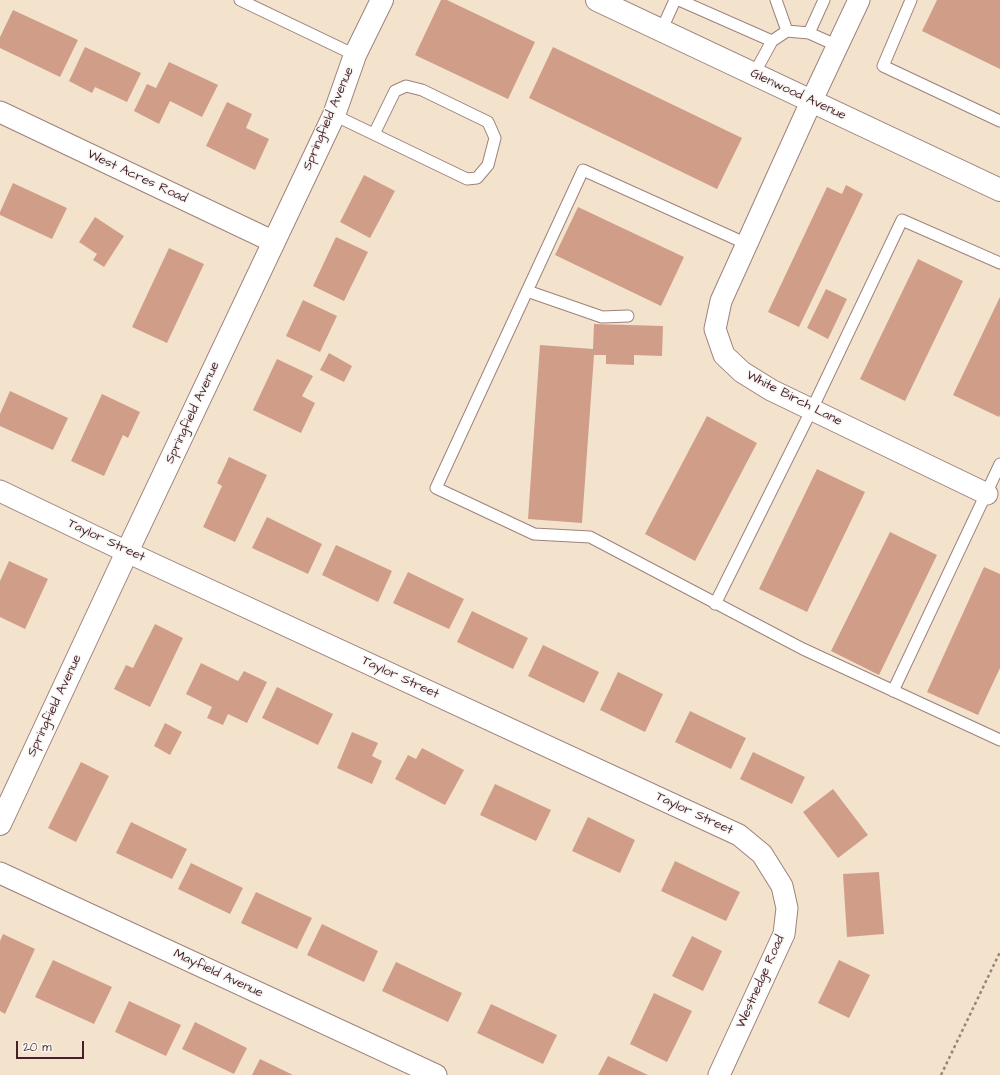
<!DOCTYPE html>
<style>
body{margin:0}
#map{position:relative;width:1000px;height:1075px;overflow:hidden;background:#f3e3cd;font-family:"Architects Daughter",sans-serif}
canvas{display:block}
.scale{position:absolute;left:16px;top:1041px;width:68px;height:18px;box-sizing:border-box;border:2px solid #4a1f2b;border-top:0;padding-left:5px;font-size:12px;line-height:14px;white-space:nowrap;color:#4a1f2b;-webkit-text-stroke:3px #f6f6f2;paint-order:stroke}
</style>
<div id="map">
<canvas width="1000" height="1075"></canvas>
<div class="scale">20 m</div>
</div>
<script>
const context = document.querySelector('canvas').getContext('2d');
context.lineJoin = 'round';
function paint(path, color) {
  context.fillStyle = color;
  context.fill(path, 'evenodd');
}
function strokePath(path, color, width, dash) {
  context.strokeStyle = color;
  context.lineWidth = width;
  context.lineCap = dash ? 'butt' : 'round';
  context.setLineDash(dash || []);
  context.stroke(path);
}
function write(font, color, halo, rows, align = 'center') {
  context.font = font + ' "Architects Daughter",sans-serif';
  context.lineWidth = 3;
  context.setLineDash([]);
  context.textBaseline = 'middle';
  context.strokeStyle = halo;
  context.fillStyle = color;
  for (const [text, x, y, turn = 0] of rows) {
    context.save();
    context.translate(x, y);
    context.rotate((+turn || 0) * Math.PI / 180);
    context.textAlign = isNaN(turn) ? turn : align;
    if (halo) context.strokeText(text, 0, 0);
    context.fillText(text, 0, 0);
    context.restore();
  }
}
const building = new Path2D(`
 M441 0H447L535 42 508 99 415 55Z
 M937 0H1000V69L922 31Z
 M13 10 78 40 60 77 0 48V37Z
 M85 47 141 73 127 102 95 87 92 93 69 81Z
 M553 47 742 138 717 189 529 98Z
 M169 62 218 85 202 117 170 101 159 124 134 111 147 84 156 88Z
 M227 102 252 114 246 128 269 139 255 170 206 146Z
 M364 175 395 191 370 238 340 222Z
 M13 183 67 208 52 239 0 215V212Z
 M846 185 863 194 799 327 768 312 827 187 842 194Z
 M578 207 684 257 661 306 555 255Z
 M95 217 124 236 104 267 93 260 97 254 79 242Z
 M336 237 368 252 344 301 313 286Z
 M169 248 204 264 167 343 132 327Z
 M918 259 963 281 905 401 860 379Z
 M826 289 847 299 828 339 807 328Z
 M1000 297V415L999 417 953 395Z
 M303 300 337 316 320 352 286 336Z
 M594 324 663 326 662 356 634 355V365L606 364V355H594L582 523 528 519 540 345 593 349Z
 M329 353 352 366 344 382 320 370Z
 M277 359 313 376 302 396 315 403 301 433 253 410Z
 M10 391 68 418 53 450 0 426V414Z
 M102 394 140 412 128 438 123 435 104 476 71 461Z
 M707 416 757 443 695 561 645 534Z
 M229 457 267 475 235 542 203 527 222 486 217 483Z
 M817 469 865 492 807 612 759 589Z
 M267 517 322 544 308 574 252 548Z
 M890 532 937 555 879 675 831 651Z
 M336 545 392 571 378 602 322 575Z
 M9 561 48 579 25 629 0 617V581Z
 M984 567 1000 574V668L978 715 927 692Z
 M408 572 464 599 449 629 393 603Z
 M472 611 528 638 513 669 457 642Z
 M155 624 183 638 150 707 114 689 126 665 133 668Z
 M543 645 599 672 584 703 528 676Z
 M201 663 238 681 244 671 267 682 247 723 228 714 223 725 207 718 212 707 186 694Z
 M618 672 663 694 645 732 600 710Z
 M277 687 333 714 318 745 262 718Z
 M690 711 746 738 731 769 675 742Z
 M165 723 182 732 170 755 154 746Z
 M352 732 378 743 372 756 382 761 372 784 337 768Z
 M422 748 464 770 445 805 395 779 408 755 416 759Z
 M753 752 805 777 792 804 740 779Z
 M81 762 109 776 76 842 48 828Z
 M495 784 551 810 536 841 480 815Z
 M833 789 868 835 838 858 803 812Z
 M588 817 635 840 620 873 572 851Z
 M131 822 187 849 172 879 116 853Z
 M675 861 740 892 726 921 661 891Z
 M191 863 243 888 230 914 178 889Z
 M879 872 884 934 847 937 843 874Z
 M256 892 312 918 297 949 241 923Z
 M322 924 378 951 364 982 307 955Z
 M3 934 35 949 5 1014 0 1011V941Z
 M692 936 722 951 703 991 672 976Z
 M53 960 112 987 94 1024 35 997Z
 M839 960 870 975 849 1018 818 1003Z
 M396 962 462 993 448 1022 382 991Z
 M654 993 692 1011 667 1062 630 1044Z
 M129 1001 181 1025 166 1056 115 1032Z
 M491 1004 557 1035 543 1064 477 1033Z
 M195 1022 247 1048 234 1074 182 1049Z
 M608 1056 648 1075H598Z
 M260 1059 293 1075H252Z`);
const path = new Path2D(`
 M941 1075 1000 952`);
const service = new Path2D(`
 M240 0 355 55
 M679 0 772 41
 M911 0 883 66 1000 121
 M661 31 675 0
 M787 31 809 33 838 46
 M809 33 824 0
 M754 74 772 41 787 31 776 0
 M334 115 467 179 477 178 488 165 495 138 488 122 422 90 406 86 395 91 374 134
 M747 244 583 170 436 488 534 534 590 537 803 649 1000 740
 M527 291 602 317 628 316
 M715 604 812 409 902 220 1000 263
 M893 691 1000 464`);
const minor = new Path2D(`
 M859 0 811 102 721 301 715 329 724 355 742 372 771 390 987 494
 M0 112 274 242
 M0 491 127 552 739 835 762 854 782 886 787 908 784 934 719 1075
 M0 873 436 1075`);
const tertiary = new Path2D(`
 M597 0 1000 190
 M0 824 127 552 334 115 355 55 382 0`);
const streetNames = [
 ["Glenwood Avenue",798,95,25],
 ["Springfield Avenue",329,119,-67],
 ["West Acres Road",137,177,25],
 ["White Birch Lane",794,399,27],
 ["Springfield Avenue",193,413,-65],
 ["Taylor Street",106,541,25],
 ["Taylor Street",400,678,25],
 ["Springfield Avenue",55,706,-65],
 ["Taylor Street",694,814,25],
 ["Mayfield Avenue",218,974,25],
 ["Westnedge Road",761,982,-66]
];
paint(building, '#d09e88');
strokePath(service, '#9e817c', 13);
strokePath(minor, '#9e817c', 23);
strokePath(tertiary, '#9e817c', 24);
strokePath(path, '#9e817c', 2.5, [3, 3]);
strokePath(service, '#fff', 11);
strokePath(minor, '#fff', 21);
strokePath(tertiary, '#fff', 22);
write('13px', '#4a1f2b', '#f6f6f2', streetNames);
</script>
